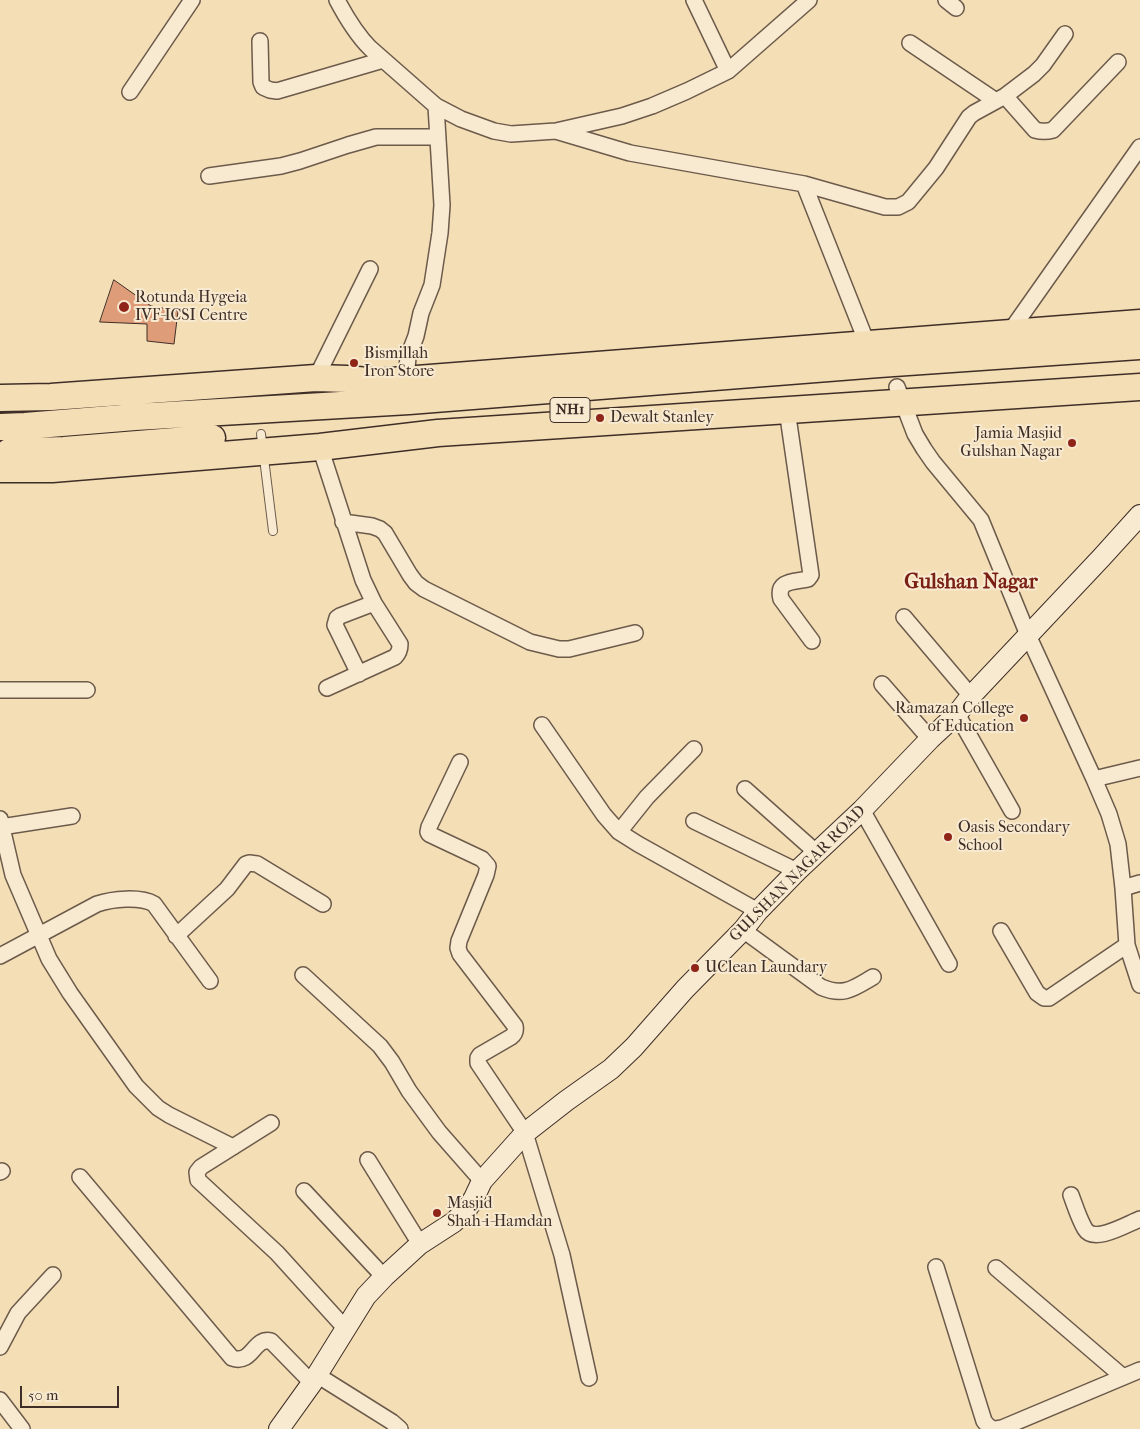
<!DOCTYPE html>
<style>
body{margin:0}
#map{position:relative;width:1140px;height:1429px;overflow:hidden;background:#f4deb6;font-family:"IM FELL French Canon",serif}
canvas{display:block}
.scale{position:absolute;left:20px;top:1386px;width:99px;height:22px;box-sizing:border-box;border:2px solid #3f2e27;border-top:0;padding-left:6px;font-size:15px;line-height:18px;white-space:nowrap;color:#3f2e27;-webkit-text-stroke:4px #f8ead0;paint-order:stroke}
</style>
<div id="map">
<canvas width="1140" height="1429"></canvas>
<div class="scale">50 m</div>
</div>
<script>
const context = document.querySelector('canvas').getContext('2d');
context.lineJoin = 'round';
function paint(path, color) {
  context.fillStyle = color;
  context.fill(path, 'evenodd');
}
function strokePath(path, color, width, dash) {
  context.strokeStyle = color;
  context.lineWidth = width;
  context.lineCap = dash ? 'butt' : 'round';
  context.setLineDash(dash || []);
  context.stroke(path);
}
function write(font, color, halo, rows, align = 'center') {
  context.font = font + ' "IM FELL French Canon",serif';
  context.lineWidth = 4;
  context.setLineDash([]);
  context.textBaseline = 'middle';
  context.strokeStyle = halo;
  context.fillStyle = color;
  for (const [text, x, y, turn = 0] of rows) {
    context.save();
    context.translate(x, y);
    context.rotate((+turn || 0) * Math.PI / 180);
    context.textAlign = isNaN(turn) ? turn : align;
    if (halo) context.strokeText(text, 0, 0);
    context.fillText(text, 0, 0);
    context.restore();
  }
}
const building = new Path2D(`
 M114 280 151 306 178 311 174 344 147 341V324L100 322Z`);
const lane = new Path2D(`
 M261 434 273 531`);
const street = new Path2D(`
 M337 0C346 17 356 34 370 48L436 106 461 119 494 131 511 134 556 131 622 116 652 106 687 91 728 71 809 0
 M694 0 728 71
 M946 0 956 8
 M260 41 261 82 263 87 270 90 277 91 383 60
 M910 43 996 101
 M130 92 192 0
 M1005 96 1035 130C1042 132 1046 132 1053 130L1118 62
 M556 131 630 153 804 184 885 207H898L908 202 913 196 936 168 969 117 974 113 1005 96 1034 74 1043 65 1065 34
 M209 176 281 166 300 161 348 145 376 137H438
 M804 184 867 343
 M1009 333 1140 147
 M316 378 370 269
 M406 380 408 357 416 336 421 313 432 285 440 233 442 205 436 106
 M897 387 915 434 924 449 933 462 981 520 1028 635 1094 779 1109 814 1118 844 1123 888 1127 945 1140 985
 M787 410 811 575 808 579C794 582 776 580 781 599L812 641
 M320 447 363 580 374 603 400 644C400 650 399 653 395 657L327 688
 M343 522 372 526 380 529 385 533 410 575 416 583 424 589 530 642 559 649H569L635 633
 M904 617 971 696
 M359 674 335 625 337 618 340 616 374 603
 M882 684 930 739
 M0 690H87
 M957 714 1012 811
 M542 725 604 815 619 832 638 844 758 911
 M460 762 429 827 428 832 429 834 482 859 488 866 486 875 459 941 458 948 460 954 515 1026C516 1031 515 1034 511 1037L480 1055 478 1058V1063L525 1133 562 1255 589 1378
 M1094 779 1140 768
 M745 789 817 853
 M862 810 949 964
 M0 819 13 875 49 959 70 993 136 1086 158 1108 169 1115 233 1147
 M694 821 797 871
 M1 827 72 816
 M619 832 647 797 694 749
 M1123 888 1140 883
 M743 930 821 987C844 997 854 988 873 977
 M1001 931 1037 993 1044 998H1049L1127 945
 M176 936 227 889 246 864 249 863 257 864 323 904
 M0 956 97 904C112 899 140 896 154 904L210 981
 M303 975 380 1046 392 1062 409 1091 439 1132 482 1181
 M271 1123 201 1167 197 1172 198 1180 277 1253 345 1328
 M368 1160 420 1244
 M0 1172 2 1171
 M80 1177 232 1358C253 1365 253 1337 271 1341L312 1383
 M304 1191 384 1277
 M1071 1195C1075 1206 1079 1219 1085 1229 1094 1244 1127 1224 1140 1219
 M936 1267 984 1421 988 1426 993 1429
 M996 1268 1122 1376
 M0 1347 18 1313 53 1275
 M317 1375 392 1422 400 1429
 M0 1400 22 1429
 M996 1429 1002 1428 1140 1370`);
const secondary = new Path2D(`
 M279 1429 312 1383 366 1296 384 1277 420 1244 454 1222 467 1209 474 1198 482 1181 525 1133 566 1101 611 1069 634 1047 685 989 743 930 758 911 797 871 862 810 930 739 957 714 971 696 1102 557 1140 515`);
const highway = new Path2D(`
 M378 382 1140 323
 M0 398 51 397 316 378 347 379 378 382 394 389
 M0 427 25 426 135 417 409 401 879 364 1140 346
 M9 452 64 450 212 438
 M0 469H52L320 447 438 433 1140 387`);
const markers = [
 [124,307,6,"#8f2418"],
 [354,363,5,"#8f2418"],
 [600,418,5,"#8f2418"],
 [1072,443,5,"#8f2418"],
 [1024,718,5,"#8f2418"],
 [948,837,5,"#8f2418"],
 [695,968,5,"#8f2418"],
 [437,1213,5,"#8f2418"]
];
const shields = [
 [570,410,40]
];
const shieldNames = [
 ["NH1",570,410]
];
const poiNames = [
 ["Rotunda Hygeia",135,298],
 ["IVF-ICSI Centre",135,316],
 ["Bismillah",364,354],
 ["Iron Store",364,372],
 ["Dewalt Stanley",610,418],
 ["Jamia Masjid",1062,434,"right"],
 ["Gulshan Nagar",1062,452,"right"],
 ["Ramazan College",1014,709,"right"],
 ["of Education",1014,727,"right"],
 ["Oasis Secondary",958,828],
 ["School",958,846],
 ["UClean Laundary",705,968],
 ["Masjid",447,1204],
 ["Shah-i-Hamdan",447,1222]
];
const streetNames = [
 ["GULSHAN NAGAR ROAD",798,874,-45]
];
const districtNames = [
 ["Gulshan Nagar",971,583]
];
paint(building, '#de9c79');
strokePath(building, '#3f2e27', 1);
strokePath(lane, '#6c5a4b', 10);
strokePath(street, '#6c5a4b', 18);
strokePath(secondary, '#3f2e27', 22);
strokePath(highway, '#3f2e27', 29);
strokePath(lane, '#f8ead0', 8);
strokePath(street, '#f8ead0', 15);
strokePath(secondary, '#f8ead0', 20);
strokePath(highway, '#f4deb6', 26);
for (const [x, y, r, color] of markers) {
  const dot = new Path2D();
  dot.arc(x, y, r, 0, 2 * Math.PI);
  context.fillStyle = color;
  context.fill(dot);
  strokePath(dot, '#f8ead0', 2);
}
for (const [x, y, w] of shields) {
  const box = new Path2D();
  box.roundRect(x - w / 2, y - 12.5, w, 25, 4);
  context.fillStyle = '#f8ead0';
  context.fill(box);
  strokePath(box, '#3f2e27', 1);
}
write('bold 15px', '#3f2e27', null, shieldNames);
write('16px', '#3f2e27', '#f8ead0', poiNames, 'left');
write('16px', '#3f2e27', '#f8ead0', streetNames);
write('bold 21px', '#7a1f14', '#f8ead0', districtNames);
</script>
